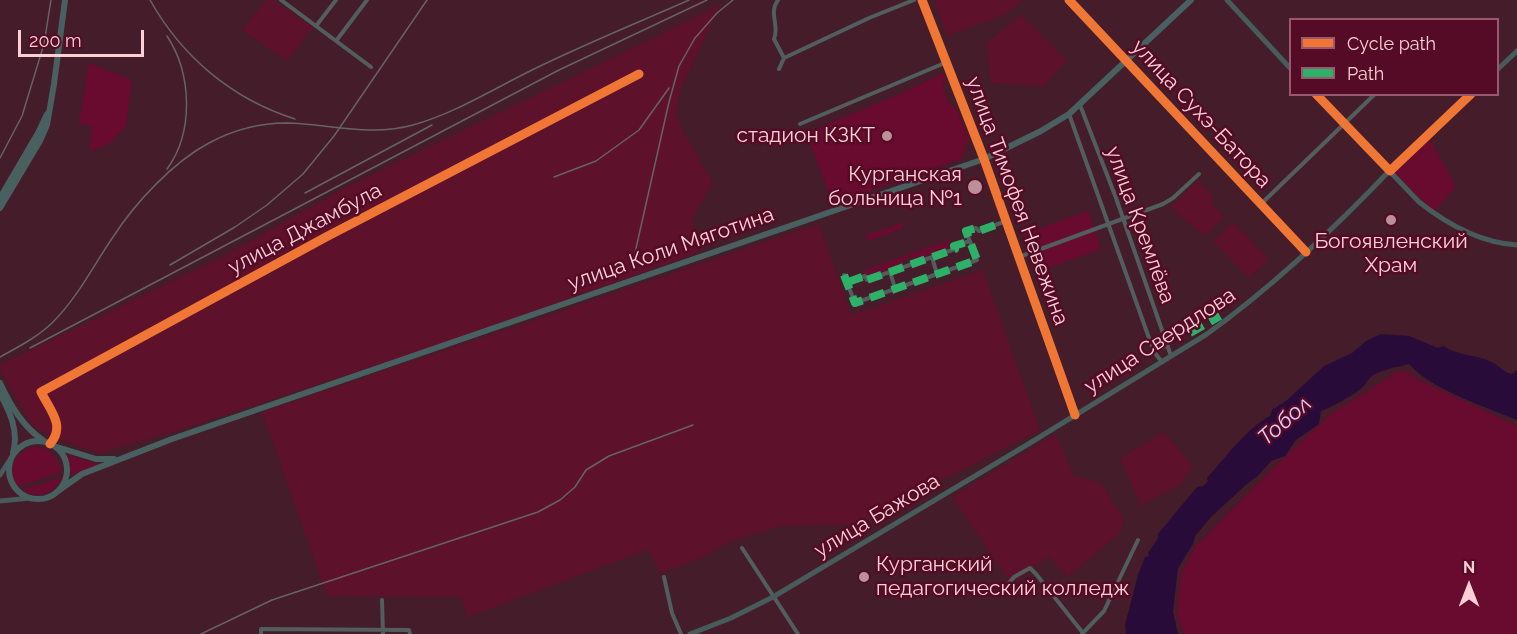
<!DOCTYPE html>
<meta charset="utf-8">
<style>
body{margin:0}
#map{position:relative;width:1517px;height:634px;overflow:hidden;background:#441c2a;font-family:Raleway,sans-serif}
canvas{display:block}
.legend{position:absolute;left:1289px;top:18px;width:210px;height:78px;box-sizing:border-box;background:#550b25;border:2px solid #98596c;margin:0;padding:8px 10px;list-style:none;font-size:18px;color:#fcced6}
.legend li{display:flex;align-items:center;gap:12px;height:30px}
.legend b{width:30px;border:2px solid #98596c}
.north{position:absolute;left:1439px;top:556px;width:60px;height:60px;-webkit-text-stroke:4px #550b25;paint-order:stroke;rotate:0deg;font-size:16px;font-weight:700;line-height:24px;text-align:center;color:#fcced6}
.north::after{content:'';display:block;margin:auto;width:21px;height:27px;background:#fcced6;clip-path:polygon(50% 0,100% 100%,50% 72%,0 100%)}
.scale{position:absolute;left:18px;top:30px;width:126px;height:27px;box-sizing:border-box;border:3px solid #fcced6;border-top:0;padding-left:8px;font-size:18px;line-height:21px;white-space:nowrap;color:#fcced6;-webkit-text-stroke:4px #550b25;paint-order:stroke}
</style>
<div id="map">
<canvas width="1517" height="634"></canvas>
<ul class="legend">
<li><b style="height:8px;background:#f07635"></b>Cycle path</li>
<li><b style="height:8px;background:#2db169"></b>Path</li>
</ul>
<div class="north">N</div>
<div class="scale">200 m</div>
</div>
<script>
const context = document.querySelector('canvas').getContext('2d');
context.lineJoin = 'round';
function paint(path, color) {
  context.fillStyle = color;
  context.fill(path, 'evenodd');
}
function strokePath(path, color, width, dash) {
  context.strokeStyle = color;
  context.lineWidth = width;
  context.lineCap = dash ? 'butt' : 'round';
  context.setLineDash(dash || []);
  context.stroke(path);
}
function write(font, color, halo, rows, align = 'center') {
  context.font = font + ' Raleway,sans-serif';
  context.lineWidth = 5;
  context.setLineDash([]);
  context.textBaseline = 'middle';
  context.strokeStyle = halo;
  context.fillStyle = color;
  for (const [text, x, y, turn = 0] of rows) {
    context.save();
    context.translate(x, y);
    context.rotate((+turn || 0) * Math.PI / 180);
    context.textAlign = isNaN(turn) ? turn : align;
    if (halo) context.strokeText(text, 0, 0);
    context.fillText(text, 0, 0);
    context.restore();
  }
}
const built = new Path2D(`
 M266 0H273L313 27 287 61 242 30Z
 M934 0H1023L1006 14 947 36Z
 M720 5 681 88 676 115 684 133 713 183 692 219 698 253 450 341 176 431 99 453 50 436 32 426 0 370V365L228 254 343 189Z
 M1021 15 1067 61 1043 86 991 83 986 43Z
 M1199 180 1214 198 1210 201 1224 217 1205 235 1182 218 1171 206Z
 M1233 222 1269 259 1249 278 1213 241Z
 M819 224 851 315 983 270 1040 430 854 525 781 526 731 541 697 560 660 573 649 549 468 617 460 597 327 596 262 412Z
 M1164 432 1193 466 1180 485 1141 505 1120 458Z
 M1056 434 1074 476 1101 483 1124 520 1119 534 1067 577 1049 556 1012 584 952 497Z`);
const green = new Path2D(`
 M89 63 132 80 126 126 108 145 89 151 92 126 79 124Z
 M944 73 946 83 942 84 949 104 951 103 957 110 969 139 961 159 833 203 806 133 895 96Z
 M1428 136 1456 187 1433 212 1392 171Z
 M1088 211 1101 249 1037 272 1024 234Z
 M902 223 904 228 868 241 866 235Z
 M948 240 950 245 948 248 919 259 907 258 899 266 871 276 866 275 865 270Z
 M1397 372H1408L1417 379 1517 426V634H1184L1177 614 1181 574 1195 547 1263 478 1330 415Z
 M32 447C49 446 58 456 61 472L17 487C6 471 14 453 32 447Z
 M68 455 99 464 100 465 71 475 70 474Z
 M62 477C55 494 38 500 22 490Z`);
const water = new Path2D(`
 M1381 334 1409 336 1438 348 1444 346C1459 357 1480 354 1495 364 1502 368 1503 372 1512 374L1517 370V420C1486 407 1430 389 1409 364 1397 367 1383 369 1372 376 1368 379 1366 383 1363 387 1356 394 1330 408 1321 411L1319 424 1296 440 1285 456 1271 461 1257 477 1248 483 1211 517 1195 536 1193 544 1178 568 1173 612 1178 634H1126L1125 625 1138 575 1145 557 1149 556 1148 553 1158 538V534L1197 487 1203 486 1208 481 1207 478C1226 457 1245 430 1270 416L1272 410 1287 400 1324 366 1352 353 1366 341Z`);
const street = new Path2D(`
 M281 0 371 67
 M778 0C768 13 780 26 774 39L784 58
 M922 0 984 159
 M1069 0 1306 252
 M316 26 336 0
 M336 41 367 0
 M779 69 784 58 869 18 914 0
 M1080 105 1116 198 1171 356
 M1069 114 1154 352 1162 362
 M800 124 947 62
 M1261 204 1375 94
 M932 257 937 274
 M1019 257 1163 204 1173 198 1199 174
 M890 272 895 288
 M844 275 855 303 977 260 966 231 976 228 979 231 1006 221
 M848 282 865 276 867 280 955 249 954 246 970 241
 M1154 352 1168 345
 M50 444C66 426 50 410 41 392L326 237 639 74
 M742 548 798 634
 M664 577 672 613 681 634
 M1011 586 1009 583 1014 577 1030 568 1036 574 1083 633
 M382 600 383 634
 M261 634V629L409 630 410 634
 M1082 634 1104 611 1138 540`);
const secondary = new Path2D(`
 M1227 0 1290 68
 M1498 69 1517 51
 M1316 94 1419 202C1447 224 1481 243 1517 245
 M984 159 1075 415
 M0 475 9 461
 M0 501 31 498
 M690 634 731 618 773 597 1030 443 1207 334C1275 285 1337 226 1394 166 1419 141 1445 119 1471 94`);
const primary = new Path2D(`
 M0 198 38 133 47 114
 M0 208 40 141 47 125 54 84 65 0
 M0 383C11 406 22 426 44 441
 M0 394C10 412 19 431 13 453
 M9 470a29 29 0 1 1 58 0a29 29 0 1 1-58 0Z
 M57 447 96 459H114
 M58 491 82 474 172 439 984 159 1041 131 1069 114 1191 0`);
const rail = new Path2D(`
 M150 0C182 57 232 99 295 119
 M0 158 22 116 44 44 51 0
 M167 169C194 132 192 74 167 36
 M554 177 596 161 639 130 669 88
 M305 193 432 125
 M170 265 235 227 267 205 303 174 334 136 427 0
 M632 266 669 102 679 66 695 38 717 13 733 0
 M30 348 559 70 707 0
 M0 357C18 347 38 337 53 322 78 297 93 266 113 237 135 203 173 162 209 143 233 130 260 123 287 123 329 124 370 137 413 125 453 114 490 91 528 72 580 46 635 24 689 0
 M201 634 272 600 538 512 560 500 575 487 586 470 609 456 693 425`);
const quiet = new Path2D(`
 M844 275 855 303 977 260 966 231 976 228 979 231 1006 221
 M848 282 865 276 867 280 955 249 954 246 970 241
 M1190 333 1220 316`);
const cycleway = new Path2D(`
 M922 0 984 159 1075 415
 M1069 0 1306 252
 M1316 94 1390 171 1471 94
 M50 444C66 426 50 410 41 392L326 237 639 74`);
const markers = [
 [887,136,6,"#bc909a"],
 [975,187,8,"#bc909a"],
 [1391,220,6,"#bc909a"],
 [864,577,6,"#bc909a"]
];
const streetNames = [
 ["улица Сухэ-Батора",1201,114,47],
 ["улица Тимофея Невежина",1017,201,70],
 ["улица Кремлёва",1140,225,70],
 ["улица Джамбула",305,229,-28],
 ["улица Коли Мяготина",671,249,-19],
 ["улица Свердлова",1160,341,-33],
 ["улица Бажова",877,516,-31]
];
const poiNames = [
 ["стадион КЗКТ",875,136],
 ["Курганская",962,175],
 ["больница №1",962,199],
 ["Богоявленский",1391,242,"center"],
 ["Храм",1391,266,"center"],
 ["Курганский",876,565,"left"],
 ["педагогический колледж",876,589,"left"]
];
const waterNames = [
 ["Тобол",1285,421,-41]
];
paint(built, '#5e112b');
paint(green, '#680b2e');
paint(water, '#290b39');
strokePath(street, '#515e5d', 4);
strokePath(secondary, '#475b5a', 5);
strokePath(primary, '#496060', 6);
strokePath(rail, '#666266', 1.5);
strokePath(quiet, '#2db169', 8, [15, 8]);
strokePath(cycleway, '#f07635', 9);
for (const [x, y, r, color] of markers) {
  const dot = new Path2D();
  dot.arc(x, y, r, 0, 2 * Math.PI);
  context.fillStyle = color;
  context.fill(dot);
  strokePath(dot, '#550b25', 2);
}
write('21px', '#fcced6', '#550b25', streetNames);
write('21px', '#fcced6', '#550b25', poiNames, 'right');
write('italic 22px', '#e2cafc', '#550b25', waterNames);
</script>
